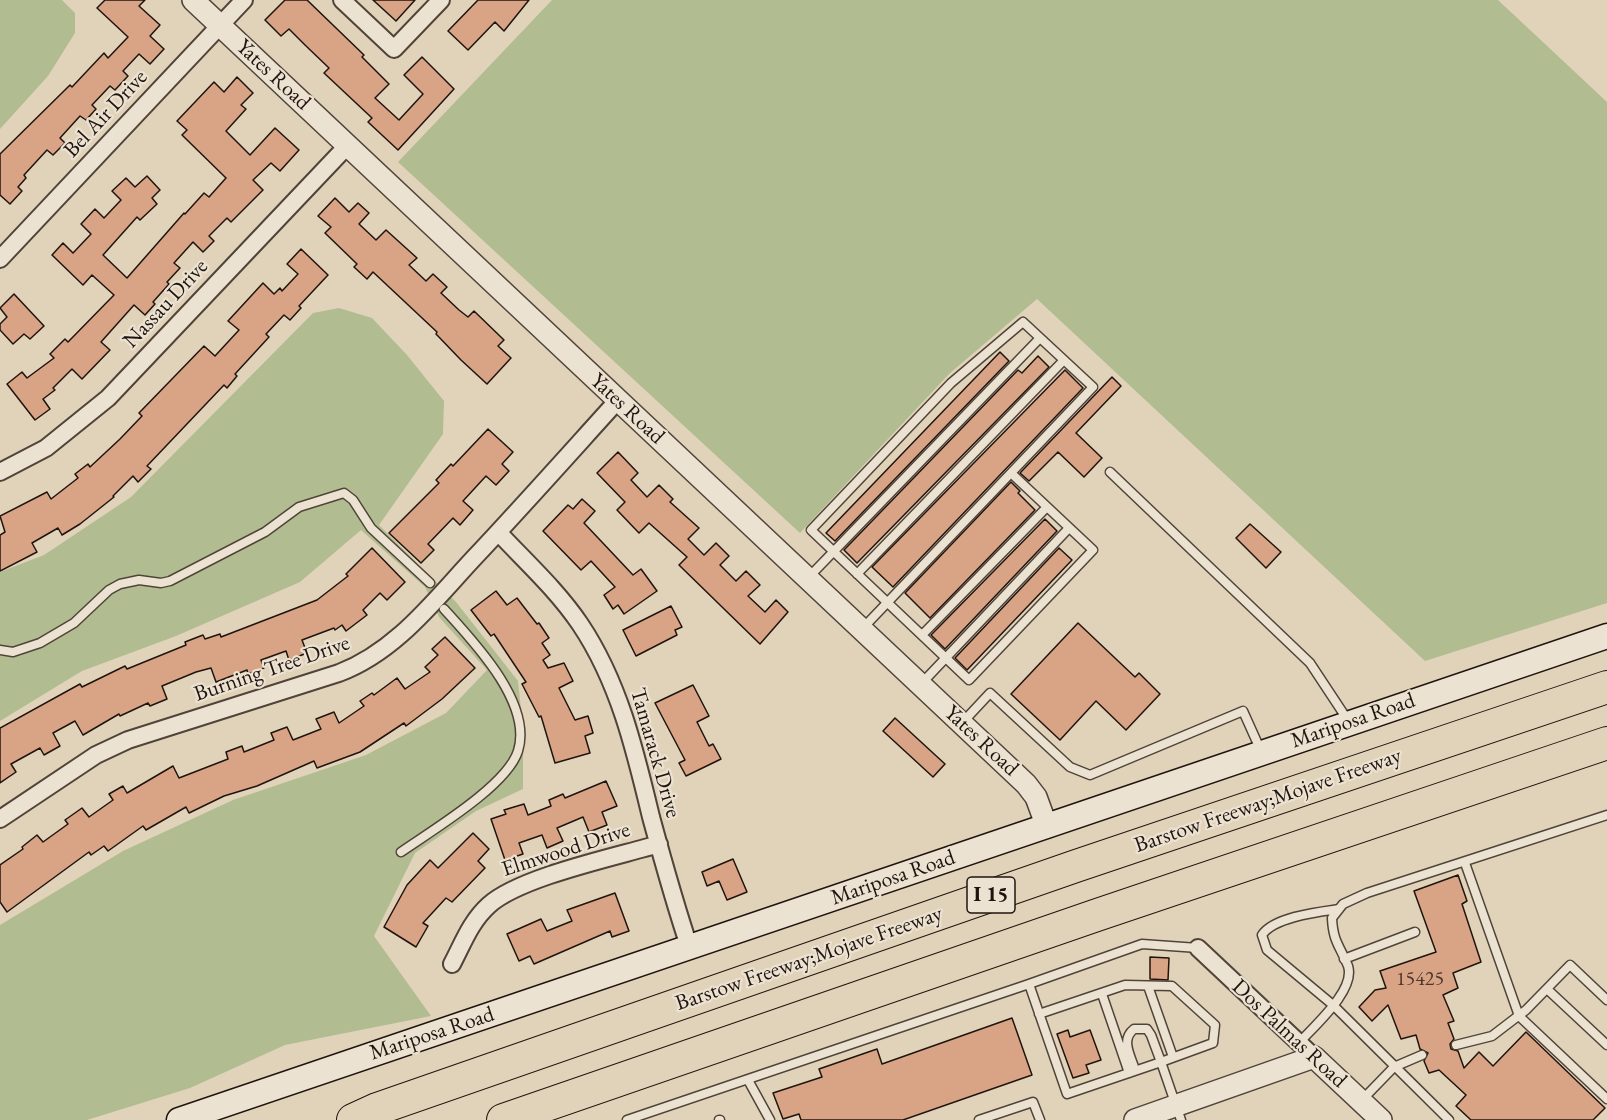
<!DOCTYPE html>
<style>
body{margin:0}
canvas{display:block;background:#e1d2ba}
</style>
<canvas width="1607" height="1120"></canvas>
<script>
const context = document.querySelector('canvas').getContext('2d');
context.lineJoin = 'round';
function paint(path, color) {
  context.fillStyle = color;
  context.fill(path, 'evenodd');
}
function strokePath(path, color, width, dash) {
  context.strokeStyle = color;
  context.lineWidth = width;
  context.lineCap = dash ? 'butt' : 'round';
  context.setLineDash(dash || []);
  context.stroke(path);
}
function write(font, color, halo, rows, align = 'center') {
  context.font = font + ' "EB Garamond",serif';
  context.lineWidth = 4.5;
  context.setLineDash([]);
  context.textBaseline = 'middle';
  context.strokeStyle = halo;
  context.fillStyle = color;
  for (const [text, x, y, turn = 0] of rows) {
    context.save();
    context.translate(x, y);
    context.rotate((+turn || 0) * Math.PI / 180);
    context.textAlign = isNaN(turn) ? turn : align;
    if (halo) context.strokeText(text, 0, 0);
    context.fillText(text, 0, 0);
    context.restore();
  }
}
const green = new Path2D(`
 M0 0H62L75 13V33L48 76 0 129Z
 M552 0H1498L1607 102V603L1425 661 1037 299 949 374 800 533 398 162Z
 M339 308 372 318 407 355 444 401 443 434 379 525 456 602 518 681 523 729V789L476 811 415 853 374 936 431 1016 285 1045 190 1088 87 1120H0V925L123 851 233 800 366 755 446 713 487 670 439 617 425 587 361 530 300 582 176 636 82 671 0 721V572L44 555 131 497 313 313Z`);
const building = new Path2D(`
 M105 0H145L139 6 160 25 150 36 164 49 150 64 139 54 123 71 128 76 115 90 110 86 92 105 96 109 86 120 80 116 60 138 65 143 53 155 47 150 24 175 26 178 18 187 22 191 10 204 0 195V154L70 85 72 87 104 53 108 58 128 37 97 8Z
 M285 0H307L364 55 362 57 389 84 375 98 399 120 423 94 404 75 422 57 454 89 398 150 368 122 372 118 324 73 329 68 305 45 289 29 281 36 265 20Z
 M373 0H415L396 21Z
 M478 0H529L504 31 495 22 468 50 448 31Z
 M237 77 253 93 241 105 246 109 226 131 250 155 275 128 299 150 280 171 271 163 253 180 263 190 231 222 227 218 209 236 214 241 203 252 193 242 174 263 180 268 167 282 169 284 153 302 155 304 145 315 134 305 101 342 110 350 82 379 72 369 53 388 55 390 43 399 50 409 35 420 7 384 22 372 27 378 54 358 50 354 65 339 68 342 114 295 92 275 83 285 52 255 63 243 73 253 91 234 81 224 95 209 104 218 121 200 112 191 126 178 135 187 147 176 160 190 152 198 157 204 140 220 137 217 103 255 127 278 184 213 185 214 204 193 209 197 226 178 182 135 187 130 177 121 214 82 224 92Z
 M335 198 349 212 358 203 369 213 359 224 376 240 386 230 417 258 409 265 426 281 433 274 447 287 441 293 459 310 468 317 474 311 504 340 498 346 511 358 487 384 461 360 436 334 437 332 373 272 367 279 354 267 357 264 325 233 331 227 318 216Z
 M301 249 328 275 299 306 301 308 290 320 284 315 266 334 269 337 235 374 237 376 227 388 224 385 147 466 151 469 138 482 133 476 113 496 114 497 80 524 62 535 58 528 32 543 37 552 0 571V535L5 532 0 516 47 492 51 499 78 478 75 474 88 464 90 467 120 439 142 416 139 413 204 346 215 356 239 330 228 321 263 283 274 294 280 288 282 291 298 274 287 264Z
 M14 294 44 326 30 339 24 334 13 344 0 330V324L7 317 0 308Z
 M1000 352 1009 361 835 541 826 533Z
 M1038 356 1049 367 857 563 844 550 1018 370 1022 373Z
 M1065 370 1083 388 893 587 872 567Z
 M1112 377 1121 386 1076 433 1102 458 1084 477 1058 452 1029 481 1020 473Z
 M488 429 513 452 502 464 509 471 496 485 486 476 463 501 473 510 460 525 453 518 428 544 434 550 421 563 389 533 439 483 436 480 451 464 453 466Z
 M618 452 638 473 631 480 647 497 659 485 673 499 670 502 699 528 688 539 704 555 716 543 729 556 720 565 736 581 746 571 760 585 748 596 765 612 776 600 788 612 760 644 679 565 687 557 649 523 639 533 617 510 625 502 597 473Z
 M1011 482 1020 491 1018 493 1035 510 930 618 905 593Z
 M582 499 595 511 584 523 633 575 641 569 657 591 624 614 618 605 613 609 604 595 615 587 591 561 581 570 543 531 568 505 573 509Z
 M1045 519 1057 531 945 649 931 635Z
 M1250 524 1281 552 1266 568 1236 538Z
 M372 548 405 582 387 600 380 593 363 610 367 615 346 631 342 625 335 630 334 628 302 640 307 653 289 660 286 651 261 660 264 668 248 674 247 670 216 682 211 668 196 672 162 686 167 699 150 706 148 703 120 716 119 714 83 735 75 721 53 733 60 746 44 755 40 748 11 764 16 772 0 783V728L80 684 82 687 125 666 127 669 186 645 185 642 203 635 205 639 220 634 221 637 317 600 348 576 346 574Z
 M1059 548 1072 560 967 670 955 658Z
 M496 591 507 605 517 598 537 624 539 623 549 638 542 643 550 655 543 660 548 668 564 663 573 681 559 688 575 720 588 716 593 733 585 736 590 753 555 763 541 716 539 717 522 684 526 682 494 634 491 636 471 610Z
 M671 606 682 627 675 630 677 635 636 656 623 630Z
 M1078 623 1135 677 1139 673 1160 694 1126 730 1096 701 1060 740 1011 694Z
 M445 637 475 668 442 699 406 726 404 723 360 752 317 768 314 761 257 786 224 796 189 813 186 807 146 830 143 826 108 851 104 846 91 855 89 852 7 912 0 902V865L23 849 22 847 37 835 43 842 68 824 65 820 82 808 89 817 113 800 109 794 123 786 127 793 173 766 179 778 228 759 226 752 242 746 244 752 274 740 271 733 287 727 293 740 321 729 316 719 334 712 339 723 364 706 360 701 372 693 374 695 397 678 405 689 430 672 425 667 438 655 432 649Z
 M693 685 709 716 697 722 709 746 713 744 721 759 686 776 679 763 685 760 655 703Z
 M895 718 945 764 933 777 883 731Z
 M606 781 617 806 602 812 607 825 589 832 583 817 557 828 563 841 547 848 542 835 519 843 523 854 505 860 491 819 506 814 504 810 524 804 528 815 551 806 549 800 563 794 565 798Z
 M473 833 489 849 478 861 485 868 452 902 446 898 423 923 428 926 416 947 384 927 407 885 430 860 438 868Z
 M733 859 747 892 727 900 719 881 707 886 702 872Z
 M1458 875 1467 901 1462 904 1481 962 1453 973 1458 988 1443 995 1454 1021 1448 1023 1454 1039 1450 1044 1451 1049 1458 1051 1464 1068 1479 1052 1493 1066 1526 1032 1605 1108 1593 1120H1471L1456 1106 1466 1095 1439 1070 1429 1073 1424 1061 1428 1053 1420 1049 1416 1035 1401 1039 1388 1005 1372 1021 1359 1007 1375 990 1386 988 1380 971 1436 952 1414 891Z
 M615 893 629 931 612 937 610 931 534 964 530 956 519 961 507 934 541 919 547 931 572 921 567 910Z
 M1150 957 1169 958 1168 980 1150 979Z
 M1012 1018 1032 1075 903 1120H801L799 1114 783 1119 773 1093 822 1077 819 1069 877 1049 882 1064Z
 M1068 1030 1070 1037 1090 1030 1101 1060 1086 1065 1089 1073 1073 1078 1057 1034Z`);
const service = new Path2D(`
 M1110 472 1310 663 1349 722
 M857 574 1064 360
 M807 579 1040 338
 M863 628C940 548 1016 467 1093 387L1023 322 951 383 811 530C864 580 916 630 969 680L1093 550 1011 473
 M922 635 1047 507
 M0 650 13 652 40 643 74 623 109 590 120 584 139 580 161 583 170 581 265 532 299 507 344 493 353 500 371 528 430 583
 M921 684 1069 528
 M962 723 990 693 1070 767 1090 775 1243 711 1261 751
 M401 852C431 831 507 786 518 751 533 703 473 641 444 609
 M1465 863 1519 1016 1607 1099
 M1339 909C1318 912 1274 917 1262 935L1267 950 1333 1005 1449 1120
 M1344 959 1415 932
 M1148 986 1173 1057
 M1547 989 1607 1045
 M1102 994 1129 1073
 M1039 1014 1125 985 1172 986 1215 1025 1213 1043 1161 1062 1151 1035 1147 1029H1134C1120 1040 1131 1056 1135 1070
 M1299 1043C1314 1026 1356 990 1348 966 1340 946 1333 942 1332 918L1343 904 1367 893 1607 815
 M1456 1045 1492 1036 1526 1010 1570 965 1607 1000
 M748 1080 770 1120
 M1361 1101 1394 1067 1422 1055
 M627 1120 1029 984
 M719 1120H720
 M979 1120 1033 1102 1040 1120
 M1181 1120 1161 1062 1067 1094 1029 984 1142 944 1198 948`);
const minor = new Path2D(`
 M342 0 394 49 441 0
 M0 259 244 0
 M0 472 46 448 108 398 347 146
 M498 532C526 562 557 590 580 624 619 682 635 750 651 817 663 861 675 905 690 949
 M0 819 96 755 128 740 339 673C395 652 433 602 473 559 522 507 570 453 618 400
 M1198 948 1314 1057
 M452 964C463 943 471 921 489 905 520 877 615 857 659 844`);
const tertiary = new Path2D(`
 M193 0 1026 784 1036 797 1047 827
 M1135 1120 1314 1057 1381 1120`);
const secondary = new Path2D(`
 M179 1120 1607 636`);
const motorway = new Path2D(`
 M353 1120 377 1109 1076 866 1607 687
 M503 1120 1097 915 1607 743`);
const numberNames = [
 ["15425",1420,980]
];
const shields = [
 [991,895,48]
];
const shieldNames = [
 ["I 15",991,895]
];
const streetNames = [
 ["Yates Road",273,75,43],
 ["Bel Air Drive",106,114,-47],
 ["Nassau Drive",166,304,-47],
 ["Yates Road",627,409,43],
 ["Burning Tree Drive",272,669,-19],
 ["Mariposa Road",1353,721,-19],
 ["Yates Road",981,741,43],
 ["Tamarack Drive",655,753,74],
 ["Barstow Freeway;Mojave Freeway",1268,801,-19],
 ["Elmwood Drive",566,850,-18],
 ["Mariposa Road",893,878,-19],
 ["Barstow Freeway;Mojave Freeway",809,959,-19],
 ["Mariposa Road",432,1034,-18],
 ["Dos Palmas Road",1289,1034,43]
];
paint(green, '#b1bd91');
paint(building, '#d9a485');
strokePath(building, '#20140e', 1.5);
strokePath(service, '#504439', 11);
strokePath(minor, '#504439', 20);
strokePath(tertiary, '#504439', 24);
strokePath(secondary, '#20140e', 27);
strokePath(motorway, '#20140e', 34);
strokePath(service, '#ece2d2', 8);
strokePath(minor, '#ece2d2', 16);
strokePath(tertiary, '#ece2d2', 21);
strokePath(secondary, '#ece2d2', 24);
strokePath(motorway, '#e1d2ba', 32);
write('20px', '#4e382c', null, numberNames);
for (const [x, y, w] of shields) {
  const box = new Path2D();
  box.roundRect(x - w / 2, y - 18, w, 36, 4.5);
  context.fillStyle = '#ece2d2';
  context.fill(box);
  strokePath(box, '#20140e', 1.5);
}
write('bold 21px', '#20140e', null, shieldNames);
write('22px', '#20140e', '#ece2d2', streetNames);
</script>
